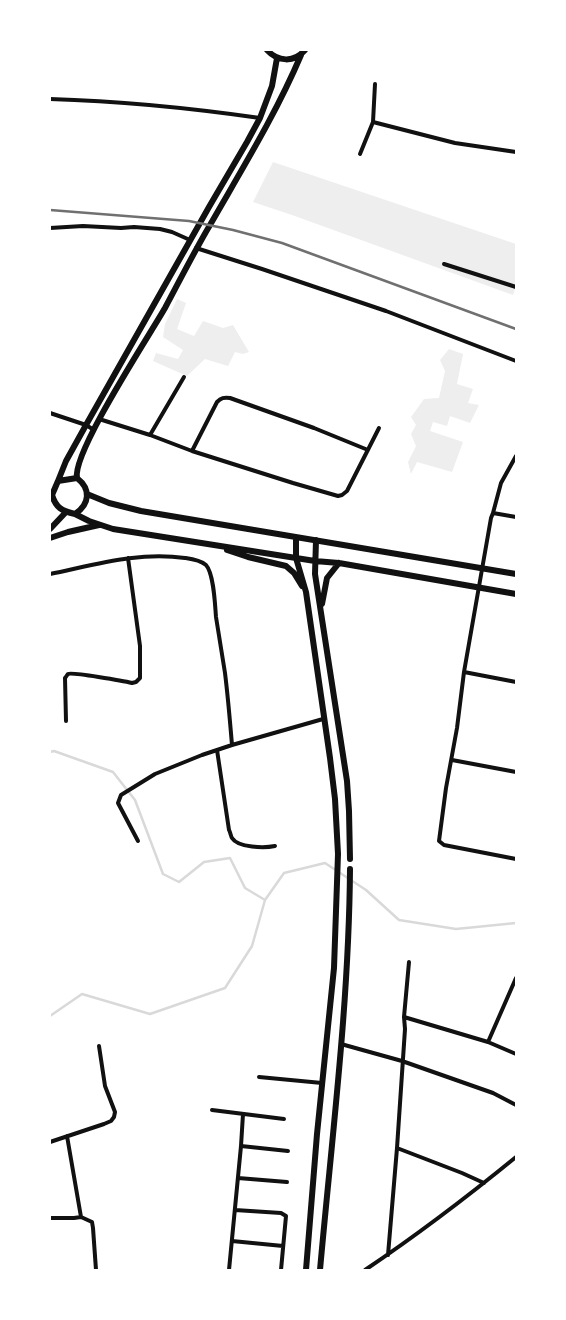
<!DOCTYPE html>
<style>
body{margin:0}
#map{position:relative;width:566px;height:1320px;overflow:hidden;background:#fff;font-family:"Asap Condensed",sans-serif}
canvas{display:block}
.frame{position:absolute;inset:0;border:51px solid #fff;pointer-events:none}
</style>
<div id="map">
<canvas width="566" height="1320"></canvas>
<div class="frame"></div>
</div>
<script>
const context = document.querySelector('canvas').getContext('2d');
context.lineJoin = 'round';
function paint(path, color) {
  context.fillStyle = color;
  context.fill(path, 'evenodd');
}
function strokePath(path, color, width, dash) {
  context.strokeStyle = color;
  context.lineWidth = width;
  context.lineCap = dash ? 'butt' : 'round';
  context.setLineDash(dash || []);
  context.stroke(path);
}
const green = new Path2D(`
 M273 162 516 244V286L513 295 292 215 253 202Z
 M177 299 186 303 177 329 194 336 203 321 223 328 233 325 249 352 243 354 235 352 228 366 205 359 187 376 153 361 156 353 178 359 183 350 163 337 165 324Z
 M449 349 463 354 457 384 473 389 468 403 479 405 470 423 450 416 447 426 433 422 430 431 463 442 452 472 417 462 411 474 408 462 416 446 411 434 416 425 411 417 424 399 439 398 445 371 440 360Z`);
const stream = new Path2D(`
 M50 752 54 751 113 772 135 800 163 874 179 882 204 862 230 858 245 888 265 900
 M50 1016 82 994 150 1014 225 988 252 946 265 900 284 873 325 863 366 890 399 920 456 929 516 923`);
const minor = new Path2D(`
 M50 99C120 101 190 108 260 118
 M373 122 455 143 516 152
 M360 154 373 122 375 84
 M50 228 83 226 121 228 134 227 160 229 172 232 190 240
 M196 248 262 269 386 311 516 361
 M444 264 516 287
 M50 413 86 425 94 430
 M99 419 150 435 192 451 293 483 338 496 342 495 347 491 379 428
 M150 435 184 377
 M192 451 217 402C221 398 224 397 230 398L314 428 368 450
 M493 513 501 483 516 456
 M516 517 493 513 491 518 464 672 457 728 446 788 439 841 444 845 516 859
 M50 574C94 565 139 551 185 558 192 559 200 560 206 565 214 574 215 605 216 617 219 636 222 654 225 673 228 697 230 721 232 745
 M464 672 516 682
 M66 721 65 678C66 677 67 675 68 674 72 672 124 681 132 683L136 682 140 678V646L128 558
 M217 750 229 830C230 831 231 837 232 838 238 848 265 848 275 846
 M452 760 516 772
 M138 841 118 803 121 795 155 774 202 755 232 745 323 719
 M404 1017 488 1042 516 1054
 M488 1042 516 978
 M341 1044 402 1061 493 1093 516 1105
 M259 1077 322 1083
 M212 1110 284 1119
 M67 1136 81 1217
 M50 1142 104 1124 111 1121 114 1117 115 1112 105 1086 99 1046
 M241 1146 288 1151
 M397 1148 462 1173 484 1183
 M238 1178 287 1182
 M235 1210 281 1213 286 1216 281 1270
 M50 1218H74L81 1217 92 1222 93 1228 96 1270
 M232 1241 283 1246
 M388 1255 397 1148 405 1029 404 1017 409 962
 M229 1270 241 1146 243 1114
 M365 1270C417 1235 467 1197 516 1157`);
const primary = new Path2D(`
 M267 50C278 62 294 63 305 50
 M77 478C72 453 149 336 165 308 180 280 194 252 210 225 242 169 276 114 301 55
 M77 478C91 489 90 504 75 514 62 511 56 508 52 495L58 481Z
 M58 481 66 461 86 425 209 207 247 142 260 118 272 86 277 58
 M87 494 109 503 141 511 516 574
 M75 514 89 521 113 529 315 561 339 563 516 594
 M50 529 66 512
 M296 537V558L306 592 330 758 335 799 338 854 334 968 317 1134 306 1270
 M50 538 68 532 99 525
 M316 540 315 574 347 781 349 811 350 859
 M227 550 248 557 286 566 294 573 302 586
 M322 604 327 578 339 563
 M320 1270C332 1136 349 1003 350 869`);
const rail = new Path2D(`
 M50 210 189 221 233 230 282 243 516 329`);
paint(green, '#eee');
strokePath(stream, '#d9d9d9', 2.5);
strokePath(minor, '#111', 4);
strokePath(primary, '#111', 6);
strokePath(rail, '#707070', 2.5);
</script>
